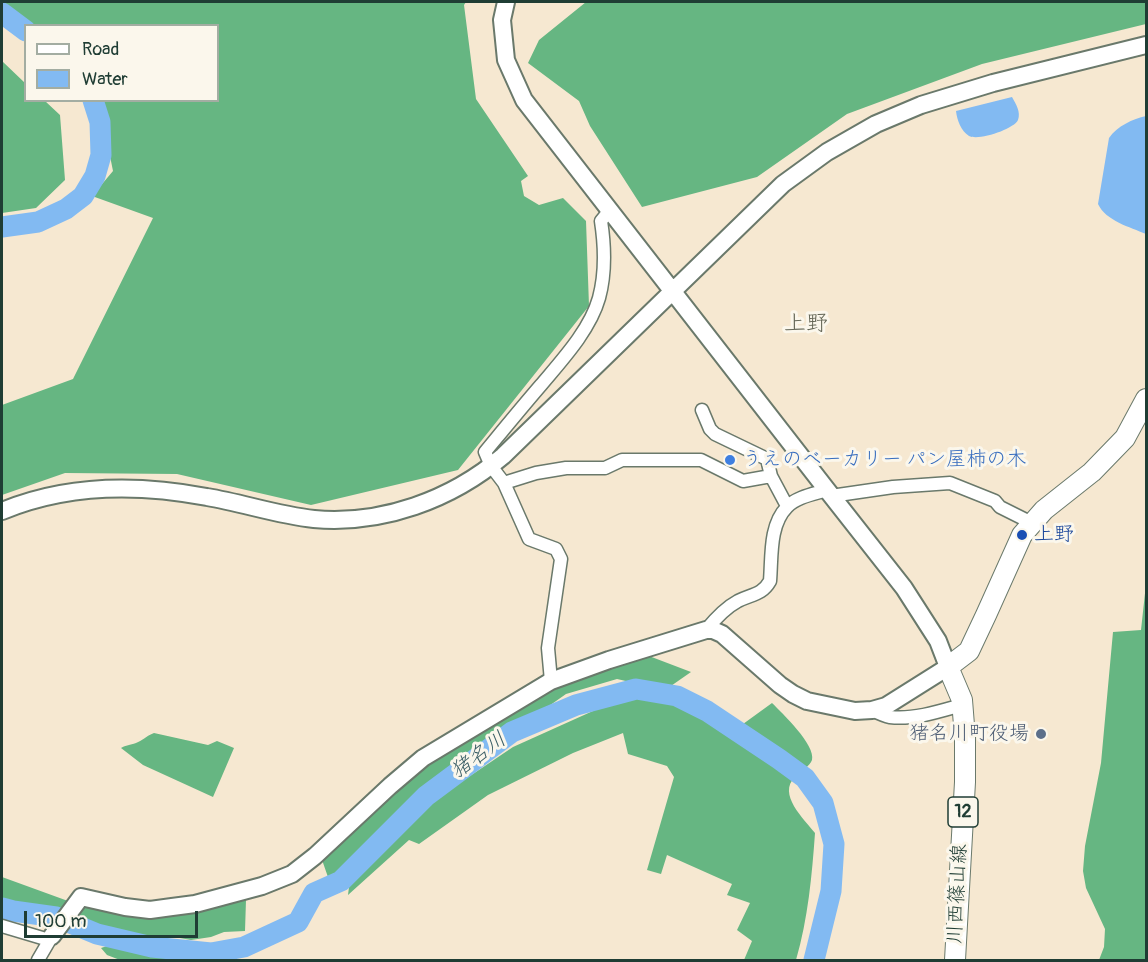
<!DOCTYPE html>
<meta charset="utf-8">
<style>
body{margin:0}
#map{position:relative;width:1148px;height:962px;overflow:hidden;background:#f6e8d1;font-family:Pangolin,sans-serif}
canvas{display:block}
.frame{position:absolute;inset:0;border:3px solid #1f3d34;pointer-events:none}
.legend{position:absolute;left:24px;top:24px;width:195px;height:78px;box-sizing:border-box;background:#fbf7ec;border:2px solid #a3ada2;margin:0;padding:8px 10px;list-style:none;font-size:18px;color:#1f3d34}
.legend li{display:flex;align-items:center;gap:12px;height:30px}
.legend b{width:30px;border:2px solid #a3ada2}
.scale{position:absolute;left:24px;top:911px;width:174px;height:27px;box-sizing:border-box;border:3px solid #1f3d34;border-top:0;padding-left:8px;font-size:18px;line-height:21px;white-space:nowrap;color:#1f3d34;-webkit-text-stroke:4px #fbf7ec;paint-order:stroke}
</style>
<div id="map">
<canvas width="1148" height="962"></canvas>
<div class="frame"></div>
<ul class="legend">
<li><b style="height:8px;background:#fff"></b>Road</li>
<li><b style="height:16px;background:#82baf2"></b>Water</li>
</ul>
<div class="scale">100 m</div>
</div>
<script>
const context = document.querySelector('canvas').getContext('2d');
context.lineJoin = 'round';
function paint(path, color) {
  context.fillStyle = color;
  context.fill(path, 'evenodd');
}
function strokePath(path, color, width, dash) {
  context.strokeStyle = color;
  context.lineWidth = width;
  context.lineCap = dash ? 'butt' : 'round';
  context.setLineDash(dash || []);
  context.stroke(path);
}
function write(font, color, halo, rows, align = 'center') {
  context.font = font + ' Pangolin,"Klee One",sans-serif';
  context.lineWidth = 6;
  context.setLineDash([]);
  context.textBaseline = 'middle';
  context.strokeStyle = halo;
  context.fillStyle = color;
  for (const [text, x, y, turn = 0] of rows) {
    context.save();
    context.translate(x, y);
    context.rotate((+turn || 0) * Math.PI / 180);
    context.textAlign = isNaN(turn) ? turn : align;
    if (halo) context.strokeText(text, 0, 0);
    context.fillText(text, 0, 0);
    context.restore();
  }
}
const forest = new Path2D(`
 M2 2H466L464 5 476 99 528 176 521 181 524 196 539 205 563 198 586 221 589 306 458 470 311 505 177 474 65 473 2 495V405L73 379 153 218 92 196 113 171 99 101 218 100V26L28 25Z
 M586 2H1146V24L982 64 847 114 757 177 642 207 590 126 579 101 528 63 539 40Z
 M2 61 25 83 26 100 45 101 60 115 65 180 36 208 2 213Z
 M1146 584V960H1099L1104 947 1105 929 1086 888 1083 871 1085 846 1101 763 1113 632 1141 630Z
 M649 656 691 672 668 688H657L617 679 566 694 539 713 497 733 412 797 334 877 329 880 321 857 416 769 562 684 626 661Z
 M624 697 678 701 732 732 772 703C782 713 816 745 812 760 810 766 800 772 795 777 777 794 804 819 815 833 812 875 808 919 796 960H744L752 941 737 930 750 903 727 895 732 884 667 855 661 874 647 870 674 777 667 766 628 754 623 733 573 753 488 795 419 844 409 840 348 895 349 887 371 861 427 805 513 747Z
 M154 733 208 745 217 741 234 748 213 797 143 765 121 748C126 745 130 745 136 743 142 741 146 736 154 733Z
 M2 877 68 901 60 912 2 900Z
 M246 900 245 931 224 932 211 937 191 940 163 935 145 938H132L83 922 79 914 84 904 129 916 181 914Z
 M110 945 168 958C179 948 197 954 211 956L212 960H120L107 955 101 948Z`);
const water = new Path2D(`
 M1012 97C1016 104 1021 112 1018 120 1014 129 979 141 969 136 961 131 957 120 956 111Z
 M1146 116V234C1130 227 1106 221 1098 204L1109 138C1117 126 1133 119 1146 116Z`);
const river = new Path2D(`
 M2 13 26 31
 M2 227 38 222 66 209 83 196 95 176 101 155 100 122 93 100
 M2 908 13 911 56 917 97 934 152 947 211 953 244 947 298 922 314 893 341 881 426 796 512 732 576 705 636 689 677 696 707 711 779 759 805 778 823 803 834 844 831 891 814 960`);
const street = new Path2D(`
 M702 410 710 429 715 434 767 459 771 476 787 506
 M504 483 536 473 566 468H605L622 460H701L743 481 771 476
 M831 496 893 487 950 483 995 501 1000 507 1032 523
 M706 630C715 619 725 608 738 601 752 594 762 595 770 581 772 557 769 525 787 507 796 497 814 494 827 490
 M551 681 548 648 561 559 556 549 529 539 504 483 491 466 485 452C504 429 522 407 541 385 562 360 590 330 599 298 606 272 605 247 601 221L610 210
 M872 710C878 713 884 716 890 717 913 720 941 711 962 705
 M2 926 49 940
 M38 960 52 936`);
const secondary = new Path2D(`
 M2 511C67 484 139 484 207 497 243 503 277 515 314 519 382 525 451 500 503 456L783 184 827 152 876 124 921 105 993 83 1146 45
 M52 936 81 897 125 907 150 910 172 907 195 904 262 886 292 874 315 856 390 786 423 758 551 681 609 660 706 630H713L722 634 780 685 793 694 807 701 855 711 872 710 886 706 948 667 938 641 904 588 827 490 524 100 506 60 502 20 506 2`);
const primary = new Path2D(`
 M955 960 965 782V738L962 700 948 667 969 651 986 615 1022 535 1044 510 1092 472 1125 438 1146 399`);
const markers = [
 [730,460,6,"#3f7fe0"],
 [1022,535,6,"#1a4fb4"],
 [1041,734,6,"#5c6f8a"]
];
const shields = [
 [963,812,30]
];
const shieldNames = [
 ["12",963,812]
];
const shopNames = [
 ["うえのベーカリー パン屋柿の木",742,460]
];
const transitNames = [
 ["上野",1034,535]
];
const serviceNames = [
 ["猪名川町役場",1029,734]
];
const streetNames = [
 ["川西篠山線",958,894,-87]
];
const waterNames = [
 ["猪名川",479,756,-36]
];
const quarterNames = [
 ["上野",806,324]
];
paint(forest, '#66b682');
paint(water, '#82baf2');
strokePath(river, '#82baf2', 21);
strokePath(street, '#6a796b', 15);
strokePath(secondary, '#6a796b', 20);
strokePath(primary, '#6a796b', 22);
strokePath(street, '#fff', 12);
strokePath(secondary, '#fff', 16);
strokePath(primary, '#fff', 20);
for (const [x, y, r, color] of markers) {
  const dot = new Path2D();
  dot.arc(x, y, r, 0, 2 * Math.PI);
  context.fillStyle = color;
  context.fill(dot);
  strokePath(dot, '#fbf7ec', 2);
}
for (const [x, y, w] of shields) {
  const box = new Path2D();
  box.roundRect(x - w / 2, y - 15, w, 30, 4.5);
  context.fillStyle = '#fbf7ec';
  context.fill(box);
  strokePath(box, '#1f3d34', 1.5);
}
write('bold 18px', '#1f3d34', null, shieldNames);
write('20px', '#366cbe', '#fbf7ec', shopNames, 'left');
write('20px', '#164399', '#fbf7ec', transitNames, 'left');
write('20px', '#4e5e75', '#fbf7ec', serviceNames, 'right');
write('20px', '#1f3d34', '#fbf7ec', streetNames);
write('italic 21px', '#385c64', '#fbf7ec', waterNames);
write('22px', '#626454', '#fbf7ec', quarterNames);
</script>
